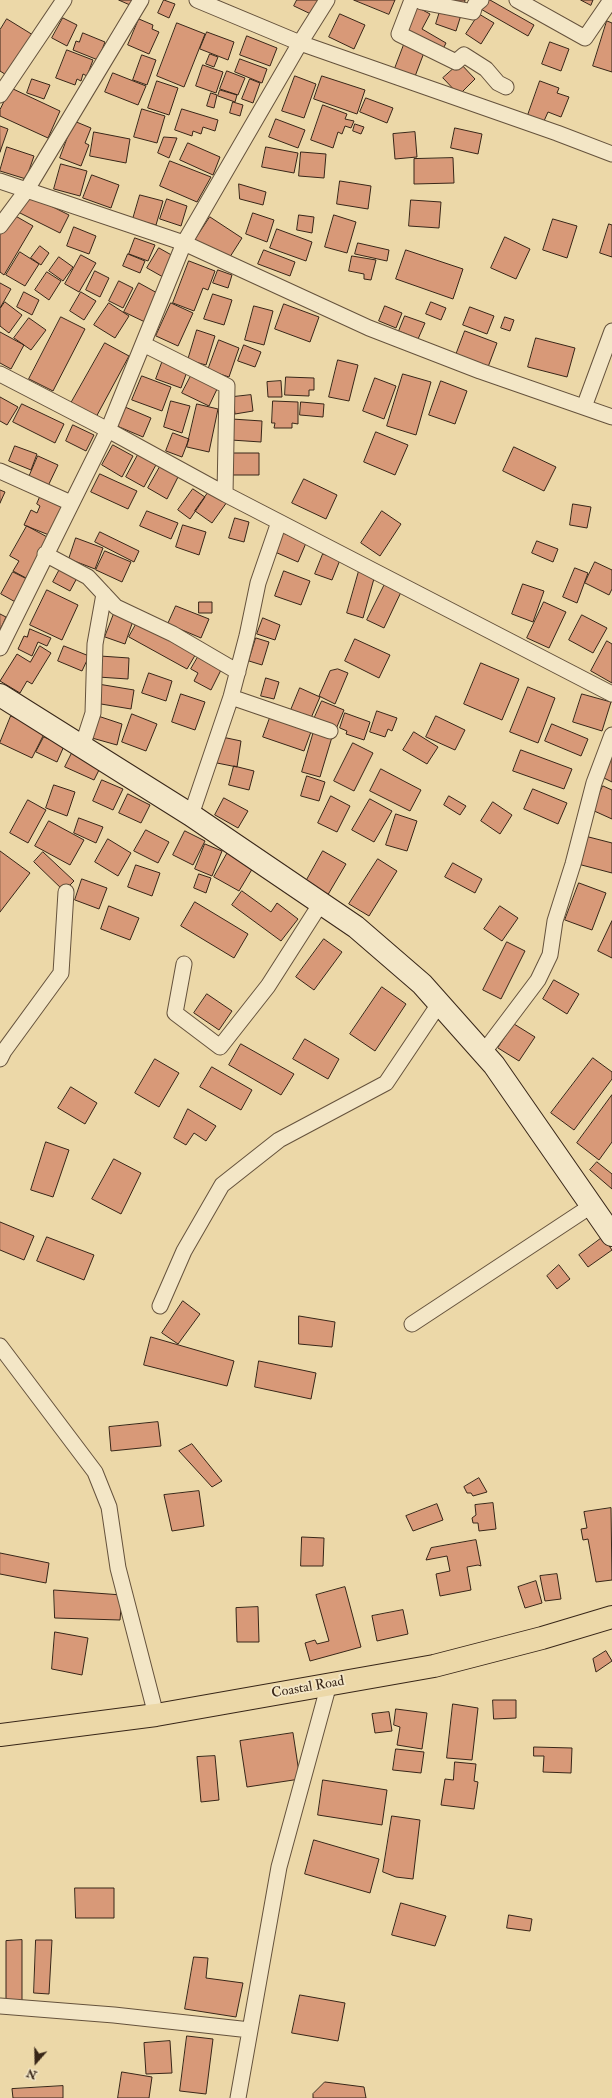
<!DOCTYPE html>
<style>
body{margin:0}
#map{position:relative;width:612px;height:2098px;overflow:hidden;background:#ecd8a8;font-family:"IM FELL Double Pica",serif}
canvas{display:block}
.north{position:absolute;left:16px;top:2042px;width:40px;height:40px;-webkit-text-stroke:3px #f3e6c6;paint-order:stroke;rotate:200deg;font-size:11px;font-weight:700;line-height:16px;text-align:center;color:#382618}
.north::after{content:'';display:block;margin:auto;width:14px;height:18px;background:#382618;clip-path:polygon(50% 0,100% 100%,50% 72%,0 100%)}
</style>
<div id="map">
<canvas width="612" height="2098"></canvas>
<div class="north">N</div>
</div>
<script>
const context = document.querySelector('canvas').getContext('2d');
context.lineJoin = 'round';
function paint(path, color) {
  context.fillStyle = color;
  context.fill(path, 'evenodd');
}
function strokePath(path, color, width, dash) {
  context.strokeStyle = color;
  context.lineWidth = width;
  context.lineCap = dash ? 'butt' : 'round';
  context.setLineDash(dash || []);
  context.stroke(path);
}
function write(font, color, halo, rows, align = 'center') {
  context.font = font + ' "IM FELL Double Pica",serif';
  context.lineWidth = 3.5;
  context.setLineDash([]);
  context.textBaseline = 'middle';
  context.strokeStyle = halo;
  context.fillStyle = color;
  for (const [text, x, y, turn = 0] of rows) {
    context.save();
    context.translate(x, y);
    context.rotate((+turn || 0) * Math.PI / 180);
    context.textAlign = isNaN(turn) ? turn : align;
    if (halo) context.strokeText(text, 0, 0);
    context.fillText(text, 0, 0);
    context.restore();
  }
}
const building = new Path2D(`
 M119 0H133L131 5Z
 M164 0 175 4 169 18 158 13Z
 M297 0H323L315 16 294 6Z
 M354 0H395L389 14Z
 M433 0H465L464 6Z
 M484 0H490L534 25 528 36 479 8Z
 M581 0H593L591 5Z
 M417 7 430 14 422 29 446 43 441 53 403 31Z
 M441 8 461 15 456 31 436 24Z
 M340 14 365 25 354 49 329 37Z
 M479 14 494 23 481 44 466 34Z
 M63 18 77 25 67 46 52 38Z
 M7 19 33 35 8 76 0 71V30Z
 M139 19 153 25 152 29 159 32 149 54 128 45Z
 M607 21 612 23V72L593 66Z
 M177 23 205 34 184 87 157 76Z
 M207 32 234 42 228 60 200 49Z
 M83 33 105 42 98 60 73 50 76 41 79 42Z
 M247 36 277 48 270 66 240 55Z
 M405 42 425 50 414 79 394 71Z
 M550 42 569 49 561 71 542 64Z
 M67 50 93 60 87 76 83 74 81 81 77 79 75 85 56 78Z
 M210 54 218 57 214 67 206 64Z
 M142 55 156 60 147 85 133 80Z
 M240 59 267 69 262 83 235 72Z
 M460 63 475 79 459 95 443 78Z
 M203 65 223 72 216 93 196 86Z
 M227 71 245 78 238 95 220 89Z
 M113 73 146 86 138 105 105 92Z
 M295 76 316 84 304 118 282 111Z
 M322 76 365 90 357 114 314 99Z
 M32 79 50 85 44 99 27 93Z
 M250 79 260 83 253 103 242 99Z
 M157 81 178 88 169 115 148 108Z
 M540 81 559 88 557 93 569 97 561 117 548 112 544 121 528 115Z
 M11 88 60 111 48 138 0 116V110Z
 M220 90 237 95 235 102 218 96Z
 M211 93 217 95 214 108 207 106Z
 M366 98 393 108 387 123 360 112Z
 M233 102 243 105 240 116 230 113Z
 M323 105 347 114 345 119 354 121 351 128 345 126 342 134 338 132 333 148 311 140Z
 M142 109 165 116 157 143 134 137Z
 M182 109 218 120 215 131 203 127 201 134 193 131 192 136 175 130Z
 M276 119 305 130 298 148 269 137Z
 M74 121 91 128 85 143 89 145 81 166 60 158Z
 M355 124 364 127 361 134 353 131Z
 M0 126 8 129 0 152Z
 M455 128 482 134 478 154 451 148Z
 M94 132 130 139 126 163 90 156Z
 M415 132 417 157 395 159 393 134Z
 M164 137 177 138 169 158 158 153Z
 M188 143 220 157 213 175 180 160Z
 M7 147 34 156 26 179 0 171Z
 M266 147 298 153 294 173 262 167Z
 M301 152 326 154 324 178 299 176Z
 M453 158 454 183 414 184V159Z
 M170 161 211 177 197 202 160 186Z
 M61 164 87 171 80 196 54 189Z
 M92 175 119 185 111 208 83 198Z
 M340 181 371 186 368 209 337 204Z
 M239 184 266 192 263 205 240 199Z
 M27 194 69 215 60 233 18 212Z
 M140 195 163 201 156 225 133 219Z
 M167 199 187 206 181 226 160 219Z
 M411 200 441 202 439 228 409 226Z
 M253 213 274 220 267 242 246 234Z
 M12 214 33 226 4 275 0 272V235Z
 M299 215 314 217 312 233 297 230Z
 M334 215 356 222 347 253 325 247Z
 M210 217 242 238 228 260 193 243Z
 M553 219 577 226 567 258 543 250Z
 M609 224 612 225V257L600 253Z
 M74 227 96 236 89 254 67 246Z
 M277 229 312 242 306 261 270 248Z
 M505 237 530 249 516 279 491 268Z
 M135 238 155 245 148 261 129 254Z
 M358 243 389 250 387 261 355 254Z
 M40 246 49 253 41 265 31 258Z
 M159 248 175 257 163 277 147 268Z
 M264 250 295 262 290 276 258 264Z
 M406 250 463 269 453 299 396 279Z
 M20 252 39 264 25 286 6 275Z
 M128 254 145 261 140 273 123 266Z
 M81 255 96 263 79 292 65 284Z
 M352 256 376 260 371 280 364 279V274L349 271Z
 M59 257 73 267 63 281 49 271Z
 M189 261 215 271 208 290 203 288 194 311 173 303Z
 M218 270 232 275 228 288 213 283Z
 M95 271 109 278 100 297 86 290Z
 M47 272 61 281 49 300 35 290Z
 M119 281 133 288 123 308 109 301Z
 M0 283 11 289 0 308Z
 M139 283 159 294 145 322 124 312Z
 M24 292 39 300 32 315 17 307Z
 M81 292 96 301 84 320 70 311Z
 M213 294 232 300 224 325 204 319Z
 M5 302 22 315 9 333 0 326V309Z
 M431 302 446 308 441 320 426 314Z
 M109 303 129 316 115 338 94 325Z
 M171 303 193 313 178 346 156 336Z
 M284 304 319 317 310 342 275 329Z
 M254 306 273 311 264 345 245 340Z
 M385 306 402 313 396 328 379 321Z
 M470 307 494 316 487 334 463 325Z
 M405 316 425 323 418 339 399 331Z
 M61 317 85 329 53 391 29 379Z
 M505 317 514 320 510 331 501 328Z
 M29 318 46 330 31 350 14 338Z
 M197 330 215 336 206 365 188 360Z
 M465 331 497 343 488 367 456 355Z
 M0 332 24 345 11 369 0 363Z
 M536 338 575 348 567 377 528 367Z
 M219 340 239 348 229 377 208 370Z
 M105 343 129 356 95 419 70 405Z
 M244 345 261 352 255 367 238 361Z
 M163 360 188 369 181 388 156 379Z
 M338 360 358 365 349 401 329 397Z
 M192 374 218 387 209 406 182 393Z
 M403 374 431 382 416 435 387 426Z
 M142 376 171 387 162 411 132 400Z
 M286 377 314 378V390H309V396L285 395Z
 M375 378 396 386 384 419 363 411Z
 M281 381 282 397H268L267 382Z
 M441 381 467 391 455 424 429 415Z
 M251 395 253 411 235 414 233 397Z
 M0 397 18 407 7 425 0 421Z
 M171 401 190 406 182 433 164 427Z
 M273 401 298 402V424L292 423V428H274L275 423H272Z
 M301 402 324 404 323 417 300 415Z
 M22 404 64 424 55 443 13 422Z
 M197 404 218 409 209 452 187 447Z
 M125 407 151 418 143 437 117 426Z
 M232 419 262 421 261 442 231 440Z
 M73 425 94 435 86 451 66 441Z
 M376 432 408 445 395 475 364 462Z
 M173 433 189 439 182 457 166 451Z
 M113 445 133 456 122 477 102 465Z
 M15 446 37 454 31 470 9 461Z
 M514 447 556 467 544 491 503 471Z
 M139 453 157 463 144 487 126 477Z
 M230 453H259V475H230Z
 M38 456 58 465 48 486 29 477Z
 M161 465 179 475 167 499 148 488Z
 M100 474 137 491 128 509 91 492Z
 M304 479 337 495 326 519 292 503Z
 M193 489 205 497 190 519 178 510Z
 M0 490 5 492 0 503Z
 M210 490 227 502 212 523 195 511Z
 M40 497 66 509 54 537 24 525 31 510 37 513 40 506 37 504Z
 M573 504 591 507 587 528 570 525Z
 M147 511 178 523 171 539 140 526Z
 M382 511 401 524 380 556 361 543Z
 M235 518 249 522 244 542 229 538Z
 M183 525 206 532 199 555 176 547Z
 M27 526 49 538 26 578 13 571 19 561 10 556Z
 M100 532 139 551 134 562 95 542Z
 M283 533 306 543 298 562 275 552Z
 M76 538 103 548 95 569 69 559Z
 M537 541 558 549 553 562 532 553Z
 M105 551 131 562 122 582 96 570Z
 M323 554 340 560 332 580 315 574Z
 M595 562 612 570V589L609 595 585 583Z
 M575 568 588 573 577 603 563 597Z
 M60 569 77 578 70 591 53 582Z
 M284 571 310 581 301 605 275 596Z
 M359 571 375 575 363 618 347 613Z
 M13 572 31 581 19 604 1 594Z
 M386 582 402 590 384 628 367 620Z
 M523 584 544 591 533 622 512 614Z
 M47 590 78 605 62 640 30 625Z
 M199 602H212V613H199Z
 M544 602 566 612 549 648 527 638Z
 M176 606 209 619 201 638 168 624Z
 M115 611 134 618 125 644 105 637Z
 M0 614 6 617 0 630Z
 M582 615 607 628 593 653 569 640Z
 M263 618 280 625 275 640 257 634Z
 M139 619 197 652 187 669 129 637Z
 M30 629 51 638 47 646 38 642 32 656 18 649 24 636 27 637Z
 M256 638 269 642 262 665 249 661Z
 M355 639 390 655 379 678 345 661Z
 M607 641 612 644V683L591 671Z
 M40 646 51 653 32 684 27 681 20 693 0 681 17 654 30 662Z
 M64 646 89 656 82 671 58 661Z
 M100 656 129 658 128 679 98 677Z
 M198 657 221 670 211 690 194 681 198 673 191 669Z
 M481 663 519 679 502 720 464 704Z
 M338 669 348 673 335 704 319 696 330 671Z
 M149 673 172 681 166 701 142 693Z
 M266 678 279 682 274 699 261 696Z
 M98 684 134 690 131 709 95 703Z
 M528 687 555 698 538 743 510 732Z
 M300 688 320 697 311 718 291 710Z
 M181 694 205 702 195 730 172 722Z
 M582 694 611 702 602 731 573 722Z
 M322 701 344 710 336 729 314 719Z
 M377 711 397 718 392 731 388 729 385 737 370 732Z
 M345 713 370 722 364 740 346 734 347 731 340 728Z
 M132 714 157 724 146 751 122 742Z
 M271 715 312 729 304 751 263 737Z
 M11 716 45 732 32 758 0 743Z
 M98 716 122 724 117 745 92 738Z
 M436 716 465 730 455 750 426 737Z
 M552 724 588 739 581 756 545 741Z
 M314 731 332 737 320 777 302 772Z
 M414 732 438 747 427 764 403 750Z
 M44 737 64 746 57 762 36 752Z
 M222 737 241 741 237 767 217 763Z
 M353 743 373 753 354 791 334 781Z
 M612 747V782L600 776Z
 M521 750 572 769 564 789 513 771Z
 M72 753 101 766 94 780 65 767Z
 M234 766 254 771 249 790 229 785Z
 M381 769 421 790 410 811 370 791Z
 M307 776 325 782 319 801 301 796Z
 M102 780 123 789 113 810 93 801Z
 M54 785 75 792 67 816 46 808Z
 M603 786 612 790V819L592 810Z
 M533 789 567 803 558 824 524 809Z
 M128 794 150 805 141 823 119 813Z
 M331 796 350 806 337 832 318 823Z
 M449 796 466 806 460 815 444 805Z
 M224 798 248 811 238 828 215 815Z
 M370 799 392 811 374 842 352 830Z
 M28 800 46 810 28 843 10 833Z
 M493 802 512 815 500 834 481 821Z
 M396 814 417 821 407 851 386 845Z
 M79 818 103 827 96 843 74 833Z
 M49 821 84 840 70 865 35 846Z
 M146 830 169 842 158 863 134 851Z
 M185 831 205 841 193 865 173 855Z
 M581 835 612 843V873L574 863Z
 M108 839 131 853 118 876 95 862Z
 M205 844 222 851 212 876 195 869Z
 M0 851 30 873 0 912Z
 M323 851 346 864 326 898 304 885Z
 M43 852 74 881 64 891 34 862Z
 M228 852 254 866 239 891 214 877Z
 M378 859 397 871 369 916 349 904Z
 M453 863 482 879 475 893 445 877Z
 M136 865 160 873 152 896 128 887Z
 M199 874 211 878 206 893 194 888Z
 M82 879 107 888 99 909 75 900Z
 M579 883 606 893 592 930 565 920Z
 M242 891 271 912 277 903 298 919 281 941 232 905Z
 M195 902 248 934 234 958 181 926Z
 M109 906 139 918 130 940 101 929Z
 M500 906 518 918 502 941 484 929Z
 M612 921V958L598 951Z
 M324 939 342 952 314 990 296 977Z
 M507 942 525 951 501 999 483 990Z
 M554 980 579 994 567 1014 543 999Z
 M382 987 406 1004 375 1051 350 1034Z
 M207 994 232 1011 219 1030 194 1013Z
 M514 1024 535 1037 519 1061 498 1048Z
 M305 1039 339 1059 328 1079 293 1059Z
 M241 1044 294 1074 281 1095 229 1065Z
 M593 1058 612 1072V1079L574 1130 551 1113Z
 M155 1059 179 1073 159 1107 135 1093Z
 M212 1067 252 1090 241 1110 200 1087Z
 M71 1087 97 1103 85 1124 58 1108Z
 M612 1095V1142L599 1160 577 1143Z
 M188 1109 216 1126 206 1141 194 1133 186 1145 174 1138Z
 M46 1142 69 1150 53 1197 31 1190Z
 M114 1159 141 1173 121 1214 92 1199Z
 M597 1162 612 1174V1189L590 1170Z
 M0 1222 34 1236 24 1260 0 1250Z
 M47 1237 94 1255 84 1280 37 1261Z
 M603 1237 612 1250 588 1267 579 1255Z
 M559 1265 570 1279 557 1289 547 1276Z
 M183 1301 200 1314 178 1344 162 1333Z
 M299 1316 335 1322 332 1347 299 1344Z
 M151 1337 234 1361 227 1386 144 1365Z
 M259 1361 316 1373 311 1399 255 1387Z
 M158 1422 161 1446 111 1451 109 1427Z
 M192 1444 222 1481 212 1487 179 1451Z
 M479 1478 487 1492 473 1496 471 1493H467L464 1487Z
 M199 1491 204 1526 172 1531 164 1495Z
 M493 1503 496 1529 479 1531 478 1523H473L472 1518 476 1515 475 1505Z
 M437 1504 443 1520 413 1531 406 1516Z
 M611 1508 612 1580 596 1582 588 1539 583 1540 581 1529 587 1528 584 1512Z
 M302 1537 324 1538 323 1566H301Z
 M476 1540 481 1566 478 1565 467 1567 471 1590 440 1596 436 1574 450 1571 447 1556 426 1560 431 1548Z
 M0 1553 49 1563 46 1583 0 1574Z
 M557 1574 561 1599 545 1601 540 1576Z
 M536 1581 542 1603 525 1608 518 1587Z
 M345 1587 361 1647 310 1661 305 1643 315 1640 317 1644 329 1641 316 1595Z
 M54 1590 122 1595 120 1620 55 1618Z
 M258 1607 259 1642H237L236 1608Z
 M403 1610 408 1634 377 1641 372 1616Z
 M55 1632 88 1638 82 1675 52 1669Z
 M606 1651 612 1661 596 1672 593 1659Z
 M493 1700H516V1718L494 1719Z
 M453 1704 478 1708 472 1760 447 1758Z
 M396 1709 427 1713 422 1749 397 1745 400 1727 394 1725Z
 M389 1712 392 1731 375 1733 372 1714Z
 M293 1733 300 1779 247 1787 240 1741Z
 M534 1747 572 1748 571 1773 543 1772 544 1756H534Z
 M396 1749 424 1752 421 1773 393 1770Z
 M215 1756 219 1800 201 1802 197 1757Z
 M455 1762 476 1764 474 1781 478 1782 474 1809 441 1805 445 1779 453 1780Z
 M323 1780 387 1790 382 1825 318 1815Z
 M392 1816 420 1820 413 1879 396 1877 383 1872Z
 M314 1840 379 1859 370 1893 305 1874Z
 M75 1888H114V1918H76Z
 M401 1903 446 1916 435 1946 392 1935Z
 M509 1915 532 1919 530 1931 507 1928Z
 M22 1940V2002H6V1941Z
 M36 1940H52L49 1994 34 1993Z
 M194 1957 208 1958 206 1978 243 1983 236 2017 185 2009Z
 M300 1995 345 2003 338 2041 292 2033Z
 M187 2036 213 2039 206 2094 180 2091Z
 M170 2041 172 2073 146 2074 144 2043Z
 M122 2072 152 2077 149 2098H118Z
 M325 2082 364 2087 366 2098H313V2094Z
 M63 2086V2098H13L12 2089Z`);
const street = new Path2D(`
 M197 0 300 43 557 133 612 154
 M412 0 399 34 456 62 464 55 486 69 498 83 506 87
 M419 0 422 2 473 12 475 5 481 0
 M517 0 585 38 611 0
 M0 95 64 0
 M0 181 184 243 369 328 480 371 612 417
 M0 226 26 191 141 0
 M143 344 227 386 225 494
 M0 374 108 430 225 494 612 694
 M584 407 612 331
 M0 471 71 503
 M45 554 88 577 116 607 173 634 238 672
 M0 648 108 430 184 243 300 43 327 0
 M231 697 330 731
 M82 747 93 713 95 644 104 594
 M191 815 231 697 247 636 258 583 279 522
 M184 964 175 1013 220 1047 268 986 321 903
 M483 1053 538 980 550 955 555 921 573 864 594 783 612 735
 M0 1059 4 1051 61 973 66 892
 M160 1306 184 1251 222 1185 279 1140 386 1083 439 1004
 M412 1324 591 1206
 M0 1346 95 1472 109 1507 118 1568 156 1715
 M0 2006 114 2015 250 2030
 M238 2098 279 1867 329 1684`);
const secondary = new Path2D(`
 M0 695 191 815 356 927 422 984 494 1065 612 1235`);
const primary = new Path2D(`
 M0 1735 156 1715 434 1666 542 1638 612 1617`);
const streetNames = [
 ["Coastal Road",308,1688,-10]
];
paint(building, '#d89978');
strokePath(building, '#382618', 1);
strokePath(street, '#65523c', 17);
strokePath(secondary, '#382618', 24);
strokePath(primary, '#382618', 24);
strokePath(street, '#f3e6c6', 15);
strokePath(secondary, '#f3e6c6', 22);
strokePath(primary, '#ecd8a8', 22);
write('14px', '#382618', '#f3e6c6', streetNames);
</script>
